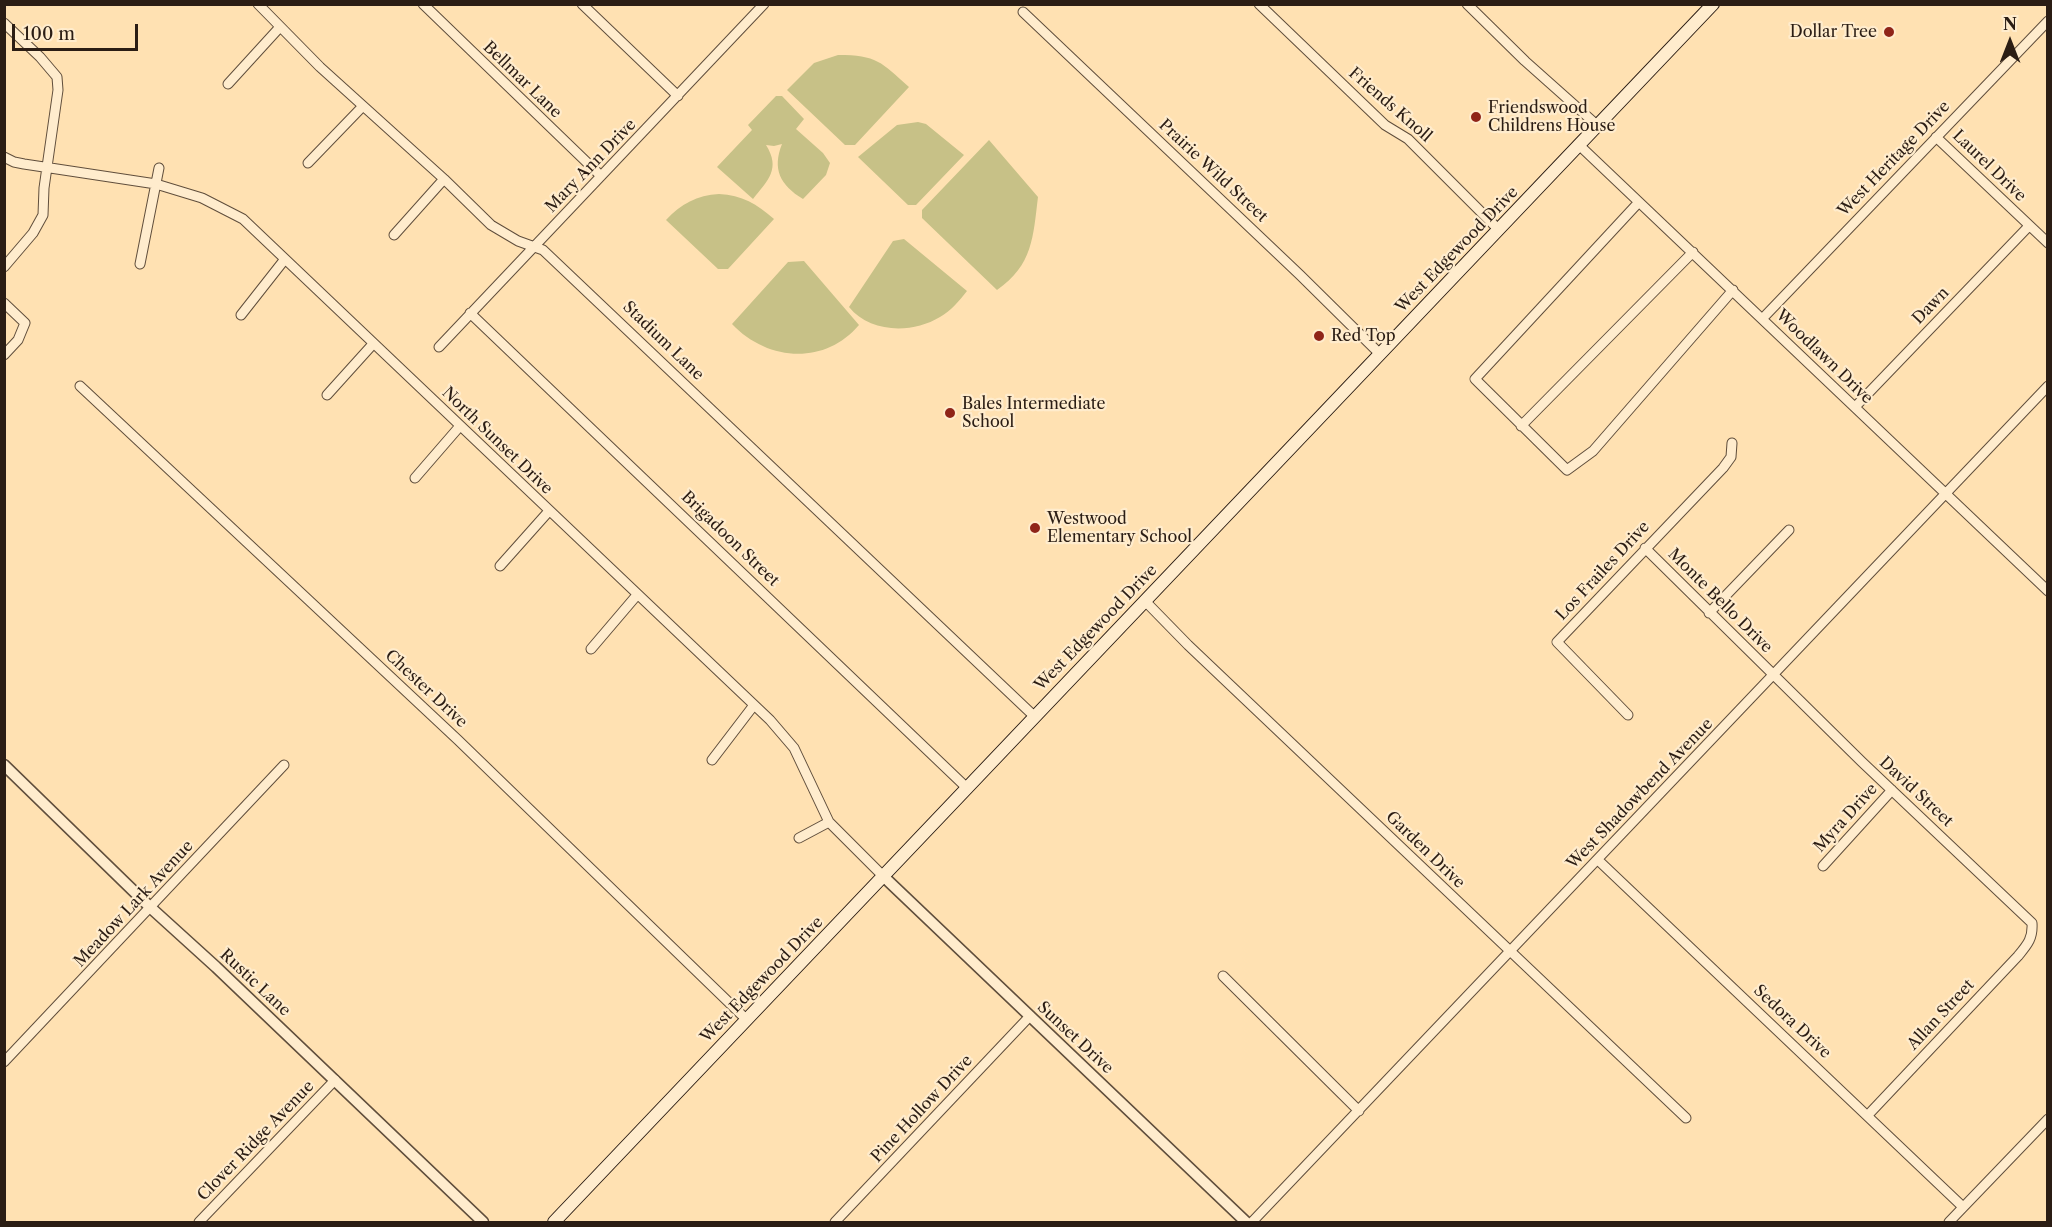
<!DOCTYPE html>
<style>
body{margin:0}
#map{position:relative;width:2052px;height:1227px;overflow:hidden;background:#ffe1b2;font-family:"Libre Caslon Text",serif}
canvas{display:block}
.frame{position:absolute;inset:0;border:6px solid #2b1d14;pointer-events:none}
.north{position:absolute;left:1980px;top:12px;width:60px;height:60px;-webkit-text-stroke:4px #ffeccd;paint-order:stroke;rotate:0deg;font-size:16px;font-weight:700;line-height:24px;text-align:center;color:#2b1d14}
.north::after{content:'';display:block;margin:auto;width:21px;height:27px;background:#2b1d14;clip-path:polygon(50% 0,100% 100%,50% 72%,0 100%)}
.scale{position:absolute;left:12px;top:24px;width:126px;height:27px;box-sizing:border-box;border:3px solid #2b1d14;border-top:0;padding-left:8px;font-size:18px;line-height:21px;white-space:nowrap;color:#2b1d14;-webkit-text-stroke:4px #ffeccd;paint-order:stroke}
</style>
<div id="map">
<canvas width="2052" height="1227"></canvas>
<div class="frame"></div>
<div class="north">N</div>
<div class="scale">100 m</div>
</div>
<script>
const context = document.querySelector('canvas').getContext('2d');
context.lineJoin = 'round';
function paint(path, color) {
  context.fillStyle = color;
  context.fill(path, 'evenodd');
}
function strokePath(path, color, width, dash) {
  context.strokeStyle = color;
  context.lineWidth = width;
  context.lineCap = dash ? 'butt' : 'round';
  context.setLineDash(dash || []);
  context.stroke(path);
}
function write(font, color, halo, rows, align = 'center') {
  context.font = font + ' "Libre Caslon Text",serif';
  context.lineWidth = 4.5;
  context.setLineDash([]);
  context.textBaseline = 'middle';
  context.strokeStyle = halo;
  context.fillStyle = color;
  for (const [text, x, y, turn = 0] of rows) {
    context.save();
    context.translate(x, y);
    context.rotate((+turn || 0) * Math.PI / 180);
    context.textAlign = isNaN(turn) ? turn : align;
    if (halo) context.strokeText(text, 0, 0);
    context.fillText(text, 0, 0);
    context.restore();
  }
}
const green = new Path2D(`
 M838 55C877 55 881 62 909 87L855 145H845L787 90 814 63Z
 M776 96H782L804 119 796 129 823 153 830 163 826 175 803 199C780 185 772 169 782 144L774 146 766 145C781 169 768 180 753 199L717 167 752 130 748 125Z
 M918 122 926 124 964 155 916 205H908L858 157 897 125Z
 M989 140 1038 197C1033 237 1033 265 997 290L922 218V210Z
 M719 194C742 195 757 204 774 219L728 269H718L666 220C681 204 697 195 719 194Z
 M904 239 967 291C959 301 951 311 940 317 912 334 870 333 849 307L893 241Z
 M804 261 859 325C824 366 767 361 732 324L788 262Z`);
const minor = new Path2D(`
 M258 4 320 67 444 179 491 225 518 241 543 250 1035 717
 M423 4 601 176
 M582 4 678 96
 M1259 4 1385 125 1408 139 1499 230
 M1467 4 1525 61 1598 126
 M1023 12 1300 275 1380 354
 M4 23 40 57 57 77 58 90 44 188 43 215 33 233 4 267
 M228 84 280 27
 M1936 137 2048 243
 M1579 145 2048 591
 M4 157 14 162 24 164 156 184 202 198 243 219 770 720 794 748 829 822 883 876
 M308 163 363 106
 M1639 202 1475 379 1567 470 1593 451 1733 290
 M394 235 444 179
 M140 264 159 168
 M4 303 25 323 18 340 4 355
 M470 313 967 788
 M241 315 285 259
 M1763 318 2048 21
 M439 347 764 4
 M80 386 458 740 747 1020
 M327 395 373 344
 M1855 407 2029 226
 M1521 426 1693 252
 M415 478 460 426
 M1645 548 1862 762 2032 923C2033 938 2028 944 2018 956L1868 1115
 M500 566 549 511
 M1145 601 1188 645 1686 1118
 M1709 613 1789 530
 M591 649 637 595
 M1628 715 1557 642 1723 468 1731 457 1732 443
 M712 760 754 705
 M799 838 829 822
 M1598 860 1963 1207
 M1823 866 1892 790
 M1223 976 1359 1111
 M4 1062 284 765
 M199 1222 335 1080
 M835 1222 1030 1016
 M1252 1222 2048 386
 M1949 1222 2048 1119`);
const tertiary = new Path2D(`
 M4 765 151 908 216 967 483 1222
 M883 876 1246 1222`);
const secondary = new Path2D(`
 M554 1222 1713 4`);
const markers = [
 [1889,32,6,"#8f2418"],
 [1476,117,6,"#8f2418"],
 [1319,336,6,"#8f2418"],
 [950,413,6,"#8f2418"],
 [1035,528,6,"#8f2418"]
];
const poiNames = [
 ["Dollar Tree",1877,32,"right"],
 ["Friendswood",1488,108],
 ["Childrens House",1488,126],
 ["Red Top",1331,336],
 ["Bales Intermediate",962,404],
 ["School",962,422],
 ["Westwood",1047,519],
 ["Elementary School",1047,537]
];
const streetNames = [
 ["Bellmar Lane",522,80,44],
 ["Friends Knoll",1390,105,41],
 ["West Heritage Drive",1894,159,-46],
 ["Mary Ann Drive",591,166,-46],
 ["Laurel Drive",1989,166,44],
 ["Prairie Wild Street",1213,171,43],
 ["West Edgewood Drive",1457,250,-46],
 ["Dawn",1931,306,-46],
 ["Stadium Lane",663,341,44],
 ["Woodlawn Drive",1824,357,44],
 ["North Sunset Drive",497,441,44],
 ["Brigadoon Street",730,539,44],
 ["Los Frailes Drive",1603,571,-47],
 ["Monte Bello Drive",1720,601,45],
 ["West Edgewood Drive",1096,628,-46],
 ["Chester Drive",426,689,43],
 ["David Street",1916,792,43],
 ["West Shadowbend Avenue",1640,794,-46],
 ["Myra Drive",1846,818,-48],
 ["Garden Drive",1425,850,44],
 ["Meadow Lark Avenue",134,904,-47],
 ["West Edgewood Drive",762,980,-46],
 ["Rustic Lane",255,983,43],
 ["Allan Street",1941,1015,-47],
 ["Sedora Drive",1792,1022,43],
 ["Sunset Drive",1075,1038,43],
 ["Pine Hollow Drive",922,1109,-47],
 ["Clover Ridge Avenue",256,1141,-46]
];
paint(green, '#c7c187');
strokePath(minor, '#604e3c', 11);
strokePath(tertiary, '#604e3c', 13);
strokePath(secondary, '#2b1d14', 14);
strokePath(minor, '#ffeccd', 9);
strokePath(tertiary, '#ffeccd', 10);
strokePath(secondary, '#ffeccd', 12);
for (const [x, y, r, color] of markers) {
  const dot = new Path2D();
  dot.arc(x, y, r, 0, 2 * Math.PI);
  context.fillStyle = color;
  context.fill(dot);
  strokePath(dot, '#ffeccd', 2);
}
write('16px', '#2b1d14', '#ffeccd', poiNames, 'left');
write('16px', '#2b1d14', '#ffeccd', streetNames);
</script>
